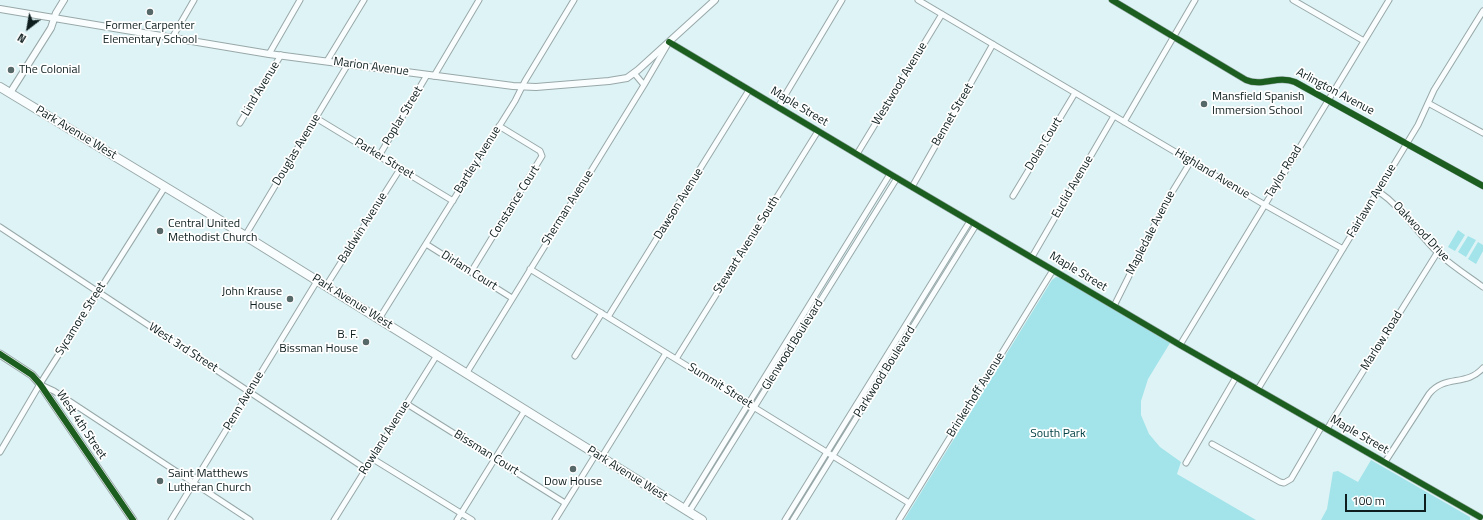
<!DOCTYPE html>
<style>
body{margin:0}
#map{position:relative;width:1483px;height:520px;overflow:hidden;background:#def3f5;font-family:"Titillium Web",sans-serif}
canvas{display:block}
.north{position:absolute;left:8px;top:8px;width:40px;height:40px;-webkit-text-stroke:3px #fff;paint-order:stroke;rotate:211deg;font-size:11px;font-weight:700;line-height:16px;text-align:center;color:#0e1d1e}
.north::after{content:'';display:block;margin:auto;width:14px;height:18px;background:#0e1d1e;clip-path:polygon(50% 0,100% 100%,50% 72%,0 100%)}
.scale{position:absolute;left:1345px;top:494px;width:81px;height:18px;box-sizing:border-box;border:2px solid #0e1d1e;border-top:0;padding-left:5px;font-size:12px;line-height:14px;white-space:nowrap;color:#0e1d1e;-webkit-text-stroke:3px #fff;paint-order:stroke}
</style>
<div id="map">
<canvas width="1483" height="520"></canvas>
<div class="north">N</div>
<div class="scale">100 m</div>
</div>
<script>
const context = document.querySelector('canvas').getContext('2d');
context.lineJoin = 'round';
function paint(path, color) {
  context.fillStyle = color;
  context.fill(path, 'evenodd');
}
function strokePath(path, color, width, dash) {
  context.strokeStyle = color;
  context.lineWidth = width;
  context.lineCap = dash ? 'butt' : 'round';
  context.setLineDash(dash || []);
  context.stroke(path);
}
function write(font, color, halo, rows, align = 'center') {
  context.font = font + ' "Titillium Web",sans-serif';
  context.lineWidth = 3.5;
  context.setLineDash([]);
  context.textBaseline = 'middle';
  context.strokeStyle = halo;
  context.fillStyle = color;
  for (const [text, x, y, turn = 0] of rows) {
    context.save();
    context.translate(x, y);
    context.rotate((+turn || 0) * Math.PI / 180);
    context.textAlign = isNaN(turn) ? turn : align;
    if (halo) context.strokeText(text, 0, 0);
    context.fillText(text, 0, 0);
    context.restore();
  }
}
const green = new Path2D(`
 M1458 230 1465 235 1455 251 1448 247Z
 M1468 236 1476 240 1466 257 1458 252Z
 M1478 242 1483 245V251L1476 264 1468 259Z
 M1056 277 1061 278 1170 343 1148 379 1141 401V415L1149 434 1160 447 1181 462 1177 474 1256 520H904L1052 280Z
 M1371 460 1470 517V520H1321L1327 509 1333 472 1338 471 1358 482Z`);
const minor = new Path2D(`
 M918 0 1265 205 1343 249
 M1112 0 1246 80C1263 87 1277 75 1295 82L1483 186
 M1293 0 1364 41
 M172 38 194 0
 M269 54 300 0
 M327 61 364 0
 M634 73 644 85
 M434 76 479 0
 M1428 103 1483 133
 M778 107 842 0
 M316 118 453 201
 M1124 122 1195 0
 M240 123 281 55
 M857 154 942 14
 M379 156 427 75
 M912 187 993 44
 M1378 191C1403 208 1417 233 1438 253 1452 266 1468 276 1483 287
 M1013 196 1075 93
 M0 227 366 469
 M245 236 348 64
 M426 244 512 298
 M1032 257 1114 116
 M530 269 909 503
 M471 272 542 156 540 151 499 126
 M326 286 400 169
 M1114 306 1166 202 1191 161
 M608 317 749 90
 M379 319 515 101 525 81 574 0
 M1180 345 1389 0
 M575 356 602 313
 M676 359 818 131
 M466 374 644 85 669 42 890 174 1180 345 1480 517
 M41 385 54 391 250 520
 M1258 389 1418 125 1434 90 1483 11
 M407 404 565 503
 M1327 429 1437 253
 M1212 444 1280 482 1284 483 1291 479 1322 426
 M0 452 40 384 165 187
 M601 458 666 353
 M373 459 472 520
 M1385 462 1429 394C1445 374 1466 387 1483 368
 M1186 463 1236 377
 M684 508 890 174
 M689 512 897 178
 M171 520 317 281
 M334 520 437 355
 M457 520 525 410
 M555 520 596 454
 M785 520 970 221
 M793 520 976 225
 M899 520 1053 270`);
const tertiary = new Path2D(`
 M0 9 269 54 513 86 536 87 609 81 627 78 638 70 715 0
 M10 93 51 28 56 13 64 0`);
const secondary = new Path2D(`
 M0 354 32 375 40 384 133 520`);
const primary = new Path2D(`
 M0 87 210 214 702 520`);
const cycleway = new Path2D(`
 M1112 0 1246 80C1263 87 1277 75 1295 82L1483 186
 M669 42 890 174 1180 345 1480 517
 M0 354 32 375 40 384 133 520`);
const markers = [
 [150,12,4,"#576869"],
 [11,70,4,"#576869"],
 [1204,104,4,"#576869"],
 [160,231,4,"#576869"],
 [290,299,4,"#576869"],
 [366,342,4,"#576869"],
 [573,469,4,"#576869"],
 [160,481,4,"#576869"]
];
const poiNames = [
 ["Former Carpenter",150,26,"center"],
 ["Elementary School",150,40,"center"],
 ["The Colonial",19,70],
 ["Mansfield Spanish",1212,97],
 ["Immersion School",1212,111],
 ["Central United",168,224],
 ["Methodist Church",168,238],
 ["John Krause",282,292,"right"],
 ["House",282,306,"right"],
 ["B. F.",358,335,"right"],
 ["Bissman House",358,349,"right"],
 ["Saint Matthews",168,474],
 ["Lutheran Church",168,488],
 ["Dow House",573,482,"center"]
];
const streetNames = [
 ["Marion Avenue",371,67,8],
 ["Westwood Avenue",900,84,-59],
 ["Lind Avenue",261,89,-59],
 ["Arlington Avenue",1335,92,28],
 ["Maple Street",799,107,31],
 ["Bennet Street",953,115,-60],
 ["Poplar Street",403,116,-59],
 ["Park Avenue West",76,133,31],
 ["Dolan Court",1044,144,-59],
 ["Douglas Avenue",297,150,-59],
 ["Parker Street",384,159,31],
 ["Bartley Avenue",478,160,-58],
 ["Taylor Road",1284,172,-59],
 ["Highland Avenue",1212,174,31],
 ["Euclid Avenue",1073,187,-60],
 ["Fairlawn Avenue",1372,201,-59],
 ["Constance Court",515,202,-58],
 ["Dawson Avenue",679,204,-58],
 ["Sherman Avenue",568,208,-58],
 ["Baldwin Avenue",363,228,-58],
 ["Oakwood Drive",1421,232,47],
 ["Mapledale Avenue",1151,233,-63],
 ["Stewart Avenue South",747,245,-58],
 ["Dirlam Court",469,271,32],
 ["Maple Street",1078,272,31],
 ["Park Avenue West",352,302,32],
 ["Sycamore Street",81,319,-58],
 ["Marlow Road",1382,341,-58],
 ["Glenwood Boulevard",793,345,-58],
 ["West 3rd Street",183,348,33],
 ["Parkwood Boulevard",885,372,-58],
 ["Summit Street",720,386,32],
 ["Brinkerhoff Avenue",976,395,-58],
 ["Penn Avenue",244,401,-59],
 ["West 4th Street",81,425,56],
 ["Maple Street",1359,435,30],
 ["Rowland Avenue",385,438,-58],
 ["Bissman Court",486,453,32],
 ["Park Avenue West",627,474,32]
];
const parkNames = [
 ["South Park",1058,434]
];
paint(green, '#a2e4ea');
strokePath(minor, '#98a8a9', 7);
strokePath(tertiary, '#98a8a9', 8);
strokePath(secondary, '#98a8a9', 9);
strokePath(primary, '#98a8a9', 10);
strokePath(minor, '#fafdfe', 5);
strokePath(tertiary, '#fafdfe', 6);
strokePath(secondary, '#fafdfe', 7);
strokePath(primary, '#fafdfe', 8);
strokePath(cycleway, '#1b5e20', 6);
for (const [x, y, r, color] of markers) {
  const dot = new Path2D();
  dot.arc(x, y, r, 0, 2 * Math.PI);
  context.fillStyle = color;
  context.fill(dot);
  strokePath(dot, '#fff', 1.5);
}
write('12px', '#0e1d1e', '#fff', poiNames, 'left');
write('12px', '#0e1d1e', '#fff', streetNames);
write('12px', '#024044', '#fff', parkNames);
</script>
